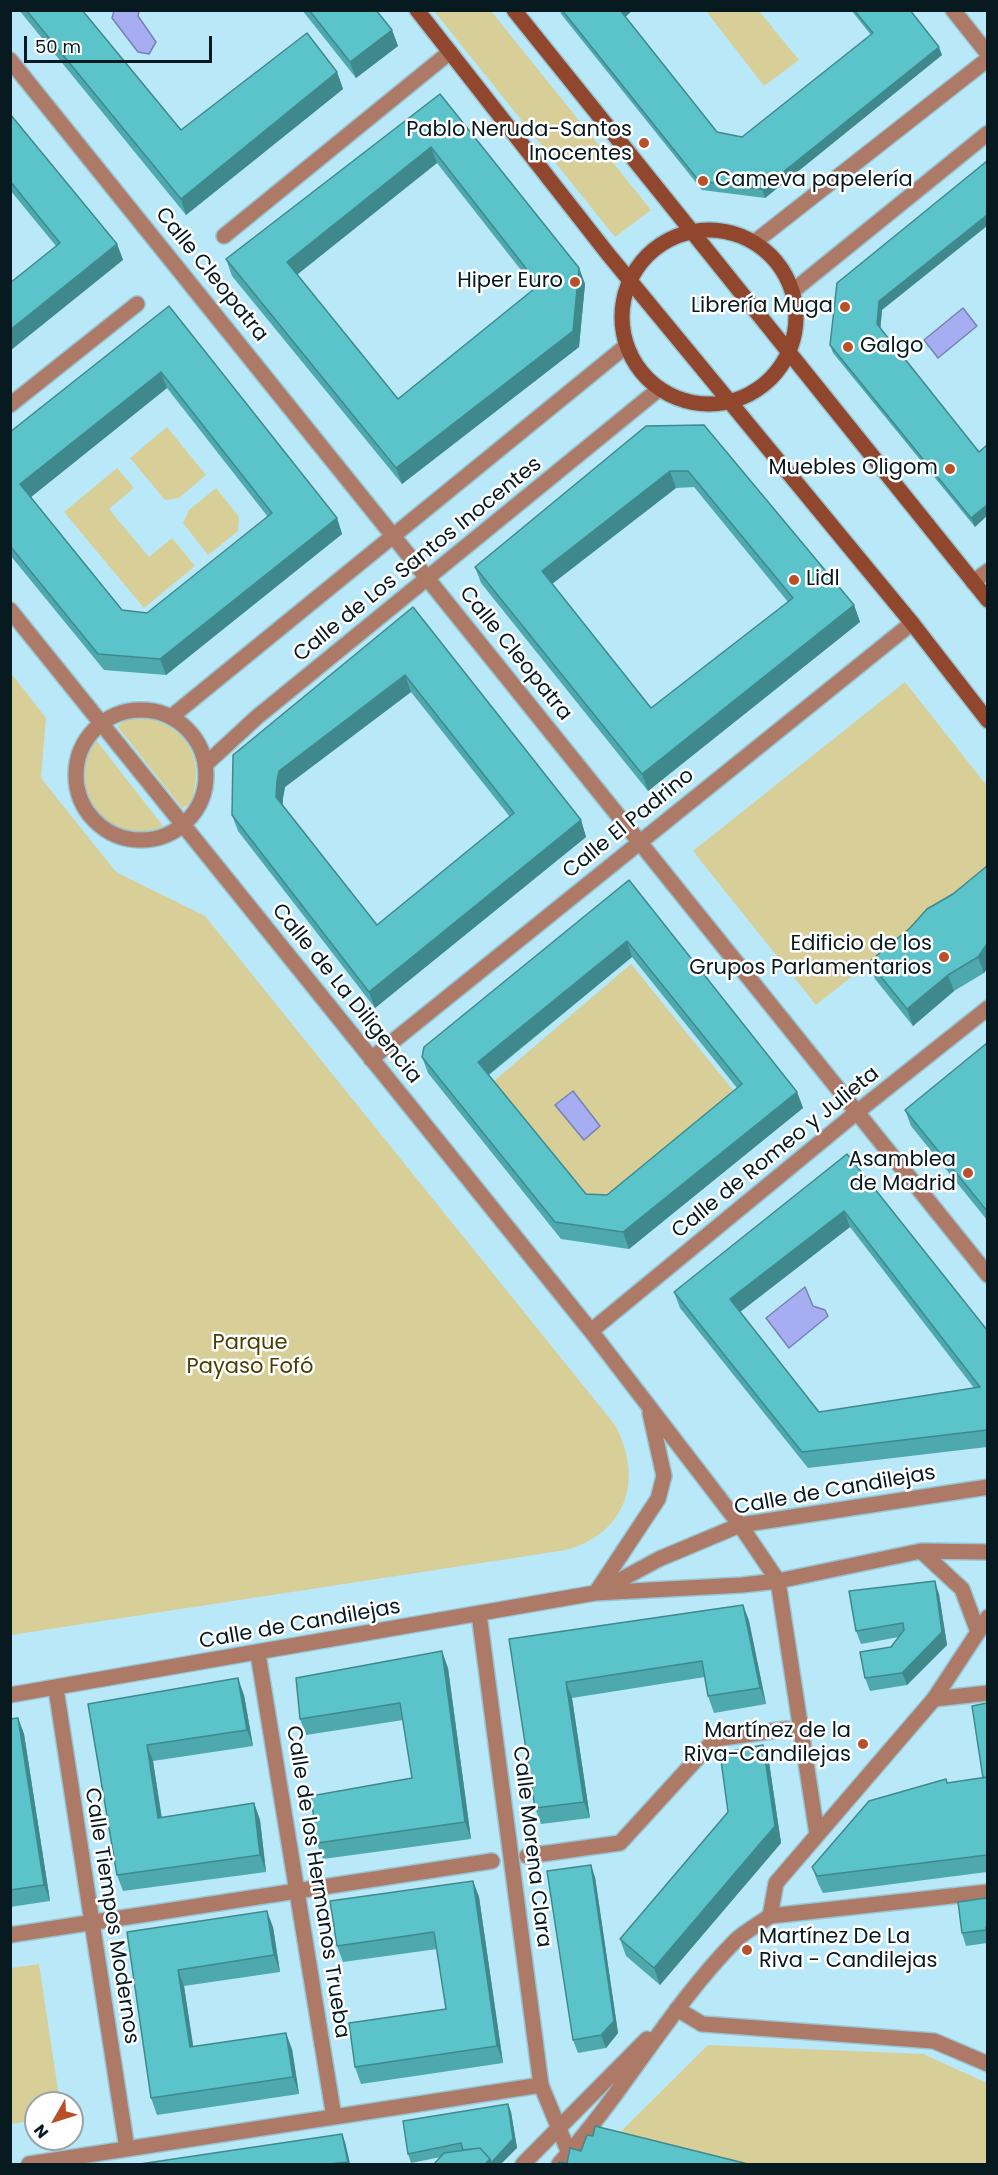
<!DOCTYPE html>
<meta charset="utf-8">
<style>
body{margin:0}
#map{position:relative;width:998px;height:2175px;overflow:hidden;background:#b9e9f9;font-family:Poppins,sans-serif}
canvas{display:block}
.frame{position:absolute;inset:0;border:12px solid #071a20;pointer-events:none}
.north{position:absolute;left:24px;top:2091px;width:60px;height:60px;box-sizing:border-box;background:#fff;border:2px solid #9ca3a6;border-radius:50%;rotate:231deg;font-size:16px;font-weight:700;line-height:24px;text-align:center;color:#071a20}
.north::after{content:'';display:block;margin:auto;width:21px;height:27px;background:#b85129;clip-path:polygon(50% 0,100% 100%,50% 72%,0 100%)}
.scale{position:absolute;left:24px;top:36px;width:188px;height:27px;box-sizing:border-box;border:3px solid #071a20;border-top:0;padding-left:8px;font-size:18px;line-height:21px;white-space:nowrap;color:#071a20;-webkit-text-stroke:4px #fff;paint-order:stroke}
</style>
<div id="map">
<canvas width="998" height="2175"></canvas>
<div class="frame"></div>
<div class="north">N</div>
<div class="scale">50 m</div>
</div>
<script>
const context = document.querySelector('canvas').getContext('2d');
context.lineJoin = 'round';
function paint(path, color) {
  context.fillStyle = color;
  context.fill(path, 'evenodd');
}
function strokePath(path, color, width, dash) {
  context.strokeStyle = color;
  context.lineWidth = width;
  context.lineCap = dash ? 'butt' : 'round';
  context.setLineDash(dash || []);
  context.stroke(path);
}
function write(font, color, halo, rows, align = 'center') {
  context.font = font + ' Poppins,sans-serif';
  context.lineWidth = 5;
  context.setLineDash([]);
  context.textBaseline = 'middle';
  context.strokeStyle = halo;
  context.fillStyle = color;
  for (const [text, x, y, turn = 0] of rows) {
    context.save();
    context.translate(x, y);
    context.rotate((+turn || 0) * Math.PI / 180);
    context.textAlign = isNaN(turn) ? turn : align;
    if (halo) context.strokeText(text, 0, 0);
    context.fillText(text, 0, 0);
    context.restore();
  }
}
const green = new Path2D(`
 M434 11H491L651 210 615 237Z
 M706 11H759L799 60 764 86Z
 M167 427 206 475 179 498 165 500 130 458Z
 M117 468 134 488 109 509 149 557 172 538 195 566 144 608 64 512Z
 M216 488 239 517 238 531 208 555 183 523 189 510Z
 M11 673 46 718 41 778 116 872 205 916 615 1425C644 1479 627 1533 566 1550L11 1635Z
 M905 682 987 786V869L816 1005 693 851Z
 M149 718C191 731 206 763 190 804L182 808 117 726 125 720Z
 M96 740 163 826C108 853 57 787 96 740Z
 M631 964 740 1099 596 1205 494 1081Z
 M39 1964 60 2103H36V2120L11 2124V1968Z
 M708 2045 923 2054 987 2083V2164H588Z`);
const water = new Path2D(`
 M114 11H139L138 16 156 42 149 54 138 52 112 18Z
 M963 308 977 326 938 358 924 340Z
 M573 1091 600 1126 584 1140 555 1105Z
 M805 1287 813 1306 825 1310 828 1316 789 1348 766 1318Z`);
const service = new Path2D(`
 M857 1112 988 1008`);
const pedestrian = new Path2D(`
 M953 10 988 54
 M10 60 988 1275
 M527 1856 620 1843 715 1739 787 1729
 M10 1935 492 1861`);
const minor = new Path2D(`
 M224 236 450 52
 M756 241 988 59
 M794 290 988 133
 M10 405 137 304
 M973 582 988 571
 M10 610 591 1331 740 1525 778 1581 817 1834
 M76 775a65 65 0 1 1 130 0a65 65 0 1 1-130 0Z
 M171 717 626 346
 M205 765 257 717 659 389
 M371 1059 912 623
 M591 1331 857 1112
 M921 1551 962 1589 978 1632
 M597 1591 658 1499 664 1476 650 1413
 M600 1591 659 1559 740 1525 988 1487
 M479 1614 541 2085 569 2153
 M258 1654 334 2117
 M56 1689 127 2149
 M10 1695 595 1593 742 1585 778 1581 921 1551 988 1552
 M934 1699 988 1693
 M770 1916 988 1892
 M677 2009 702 2024 934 2041 988 2064
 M29 2164 541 2085`);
const tertiary = new Path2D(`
 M523 2164 647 2039
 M559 2164C623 2094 669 2008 736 1940 746 1931 759 1924 770 1916L776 1883 934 1699 988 1617`);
const secondary = new Path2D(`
 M417 10 608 254 912 623 988 721
 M514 10 988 600
 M622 317a87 87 0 1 1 174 0a87 87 0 1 1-174 0Z`);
const wall = new Path2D(`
 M19 10H82L181 130 337 72 343 89 186 215Z
 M302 10H376L392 30 398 46 356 78Z
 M560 10H633L625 17 717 132 742 137 871 35 851 10H910L942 55 765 198 702 190 561 14Z
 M440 94 579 268 585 284 579 347 402 484 232 276 226 259ZM437 163 535 288 398 399 297 274Z
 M10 114 117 244 123 260 56 246 10 190Z
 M169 306 337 518 342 534 166 675 104 670 10 555V432ZM167 388 268 517 147 613 122 610 31 497Z
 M882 310 880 329 979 452 975 527 833 353 830 345Z
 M646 426 854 605 860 622 648 791 481 583 475 567ZM694 487 788 602 651 708 552 584 676 488Z
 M413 607 581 820 586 837 375 1008 238 831 232 815ZM411 692 510 817 377 925 283 805V798L285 787Z
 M987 866 984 973 954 991 913 1026 875 979 869 962Z
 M629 880 797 1092 803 1108 629 1249 561 1239 428 1073 422 1057ZM632 957 737 1088 607 1195 586 1194 489 1075Z
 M987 1043V1220L911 1126 905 1110Z
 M847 1154 987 1330V1447L808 1468 680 1308 674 1292ZM850 1227 974 1388 819 1412 740 1312Z
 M939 1594 947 1645 907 1685 870 1691 865 1678 899 1637 861 1644 856 1631Z
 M743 1605 749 1621 766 1704 714 1713 708 1696 705 1677 572 1698 590 1818 541 1824 535 1808 509 1639Z
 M448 1668 471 1839 323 1859 317 1843 412 1778 403 1720 306 1735 300 1719Z
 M244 1695 253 1746 153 1761 162 1818 254 1803 260 1820 266 1872 123 1891 117 1875 88 1704Z
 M987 1703V1872L823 1893 818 1883 812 1867 947 1783 983 1778Z
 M18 1718 24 1734 50 1901 10 1907V1719Z
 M763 1745 769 1762 781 1843 660 1985 626 1956 620 1939 728 1812Z
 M595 1877 618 2033 606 2048 578 2053 573 2040Z
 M473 1881 479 1897 503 2063 361 2084 355 2067 446 2009 437 1949 343 1962 337 1946Z
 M987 1898V1943L966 1946 962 1933Z
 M273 1927 280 1972 184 1986 193 2047 292 2049 299 2094 157 2115 151 2098 127 1932Z
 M508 2104 511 2112 517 2148 441 2157 411 2163 408 2154Z
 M345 2142 350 2164H140Z`);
const shadedWall = new Path2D(`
 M620 10H633L623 19Z
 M392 30 398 46 356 78 350 62Z
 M939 47 942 55 765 198 762 189Z
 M337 72 343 89 186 215 181 199Z
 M431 147 437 163 293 278 287 262Z
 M987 215V226L882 310 880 333 877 324 879 301Z
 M117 244 123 260 10 351V330Z
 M579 268 585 284 579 347 402 484 396 468Z
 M161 372 167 388 26 501 20 484Z
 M670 471 676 488 548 587 542 571Z
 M987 505V516L975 527 971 518Z
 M337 518 342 534 166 675 160 659Z
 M854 605 860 622 648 791 642 774Z
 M405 675 411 692 285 787 283 798 282 813 276 797 277 781 279 771Z
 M581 820 586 837 375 1008 369 992Z
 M627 941 632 957 484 1078 478 1062Z
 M987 944V969L984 973 978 957Z
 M948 975 954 991 913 1026 907 1009Z
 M797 1092 803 1108 629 1249 623 1232Z
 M844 1211 850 1227 736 1315 730 1299Z
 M935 1581 939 1594 947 1645 907 1685 902 1673Z
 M743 1605 749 1621 766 1704 760 1688Z
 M442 1651 448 1668 471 1839 465 1822Z
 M238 1678 244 1695 253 1746 247 1730Z
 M566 1682 572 1698 590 1818 584 1802Z
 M18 1718 24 1734 50 1901 44 1885Z
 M147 1745 153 1761 164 1835 158 1818Z
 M763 1745 769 1762 781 1843 660 1985 654 1968Z
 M254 1803 260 1820 266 1872 260 1855Z
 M591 1865 595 1877 618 2033 606 2048 601 2035Z
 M473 1881 479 1897 503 2063 497 2046Z
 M267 1911 273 1927 280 1972 274 1955Z
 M178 1970 184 1986 196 2064 190 2047Z
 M286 2033 292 2049 299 2094 293 2077Z
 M508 2104 511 2112 517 2148 501 2164H485Z
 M342 2134 345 2142 350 2164 348 2162Z`);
const building = new Path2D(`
 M26 10H82L181 130 307 33 337 72 181 199Z
 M309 10H376L392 30 350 62Z
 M562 10H620L717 132 742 137 873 33 854 10H910L939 47 762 189 699 181Z
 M440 94 579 268 573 331 396 468 226 259ZM431 147 539 285 398 399 287 262Z
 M10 114 117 244 10 330V283L60 243 10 181Z
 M987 161V215L879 301 877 324 979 452 987 445V505L971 518 830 345 837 283Z
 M169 306 337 518 160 659 98 654 10 546V432ZM161 372 272 513 147 613 122 610 20 484Z
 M704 425 854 605 642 774 475 567 646 426ZM670 471H688L793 598 651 708 542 571Z
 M413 607 581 820 369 992 232 815 233 755ZM405 675 514 813 377 925 276 797 277 781 279 771Z
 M987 866V944L978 957 948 975 907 1009 869 962 910 928 927 909 953 894Z
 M629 880 797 1092 623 1232 555 1222 422 1057 424 1047ZM627 941 742 1084 607 1195 586 1194 478 1062Z
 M987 1043V1211L905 1110Z
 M847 1154 987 1330V1430L802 1452 674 1292ZM844 1211 980 1387 819 1412 730 1299Z
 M935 1581 942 1632 902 1673 865 1678 860 1652 891 1647 904 1630 903 1623 856 1631 849 1591Z
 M743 1605 760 1688 708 1696 702 1661 566 1682 584 1802 535 1808 509 1639Z
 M442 1651 465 1822 317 1843 311 1796 412 1778 400 1703 300 1719 296 1678Z
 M238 1678 247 1730 147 1745 158 1818 254 1803 260 1855 117 1875 88 1704Z
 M987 1703V1777L983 1778 972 1706Z
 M18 1718 44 1885 10 1890V1719Z
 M763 1745 775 1826 654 1968 620 1939 728 1812 720 1753Z
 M987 1777V1855L817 1876 812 1867 869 1801 946 1779 947 1783Z
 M591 1865 614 2021 601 2035 573 2040 547 1871Z
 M473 1881 497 2046 355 2067 349 2023 446 2009 434 1932 337 1946 330 1901Z
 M987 1898V1927H986V1930L962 1933 958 1902Z
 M267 1911 274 1955 178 1970 190 2047 286 2033 293 2077 151 2098 127 1932Z
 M508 2104 513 2139 491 2163 490 2159 480 2148 463 2150 461 2143 408 2154 403 2121Z
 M595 2126 748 2164H558L559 2162 567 2163 570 2148 581 2151 587 2135 593 2136Z
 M342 2134 348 2162 329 2164H140Z
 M480 2148 490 2159 485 2164H434L444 2153Z`);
const markers = [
 [644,143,6,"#b85129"],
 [703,181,6,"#b85129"],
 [575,282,6,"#b85129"],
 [845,307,6,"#b85129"],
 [848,347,6,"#b85129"],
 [950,469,6,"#b85129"],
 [794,580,6,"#b85129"],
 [944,957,6,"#b85129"],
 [968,1173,6,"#b85129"],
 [863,1744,6,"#b85129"],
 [747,1950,6,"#b85129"]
];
const poiNames = [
 ["Pablo Neruda-Santos",632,131],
 ["Inocentes",632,155],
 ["Cameva papelería",715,181,"left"],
 ["Hiper Euro",563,282],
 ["Librería Muga",833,307],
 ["Galgo",860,347,"left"],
 ["Muebles Oligom",938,469],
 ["Lidl",806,580,"left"],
 ["Edificio de los",932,945],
 ["Grupos Parlamentarios",932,969],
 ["Asamblea",956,1161],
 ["de Madrid",956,1185],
 ["Martínez de la",851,1732],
 ["Riva-Candilejas",851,1756],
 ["Martínez De La",759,1938,"left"],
 ["Riva - Candilejas",759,1962,"left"]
];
const streetNames = [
 ["Calle Cleopatra",211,275,51],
 ["Calle de Los Santos Inocentes",418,560,-39],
 ["Calle Cleopatra",515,654,51],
 ["Calle El Padrino",629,824,-39],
 ["Calle de La Diligencia",346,994,51],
 ["Calle de Romeo y Julieta",776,1153,-39],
 ["Calle de Candilejas",835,1491,-10],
 ["Calle de Candilejas",300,1625,-10],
 ["Calle Morena Clara",531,1847,83],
 ["Calle de los Hermanos Trueba",317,1882,81],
 ["Calle Tiempos Modernos",111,1916,81]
];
const parkNames = [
 ["Parque",250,1344],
 ["Payaso Fofó",250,1368]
];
paint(green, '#d7ce98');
paint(water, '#a7adf1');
strokePath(water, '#7781b2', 1.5);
strokePath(service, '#99c4d2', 18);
strokePath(pedestrian, '#99c4d2', 18);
strokePath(minor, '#99c4d2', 18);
strokePath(tertiary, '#99c4d2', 18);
strokePath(secondary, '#99c4d2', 18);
strokePath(service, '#ae7a68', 15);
strokePath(pedestrian, '#ae7a68', 15);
strokePath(minor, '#ae7a68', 15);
strokePath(tertiary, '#ae7a68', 15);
strokePath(secondary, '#91472d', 15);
paint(wall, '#4da9ae');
paint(shadedWall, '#3f898d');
paint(building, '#5ac4ca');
strokePath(building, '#3f898d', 1.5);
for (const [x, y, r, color] of markers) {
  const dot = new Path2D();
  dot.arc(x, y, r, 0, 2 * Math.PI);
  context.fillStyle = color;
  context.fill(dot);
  strokePath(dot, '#fff', 2);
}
write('21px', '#071a20', '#fff', poiNames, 'right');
write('21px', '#071a20', '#fff', streetNames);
write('21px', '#483f00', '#fff', parkNames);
</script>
